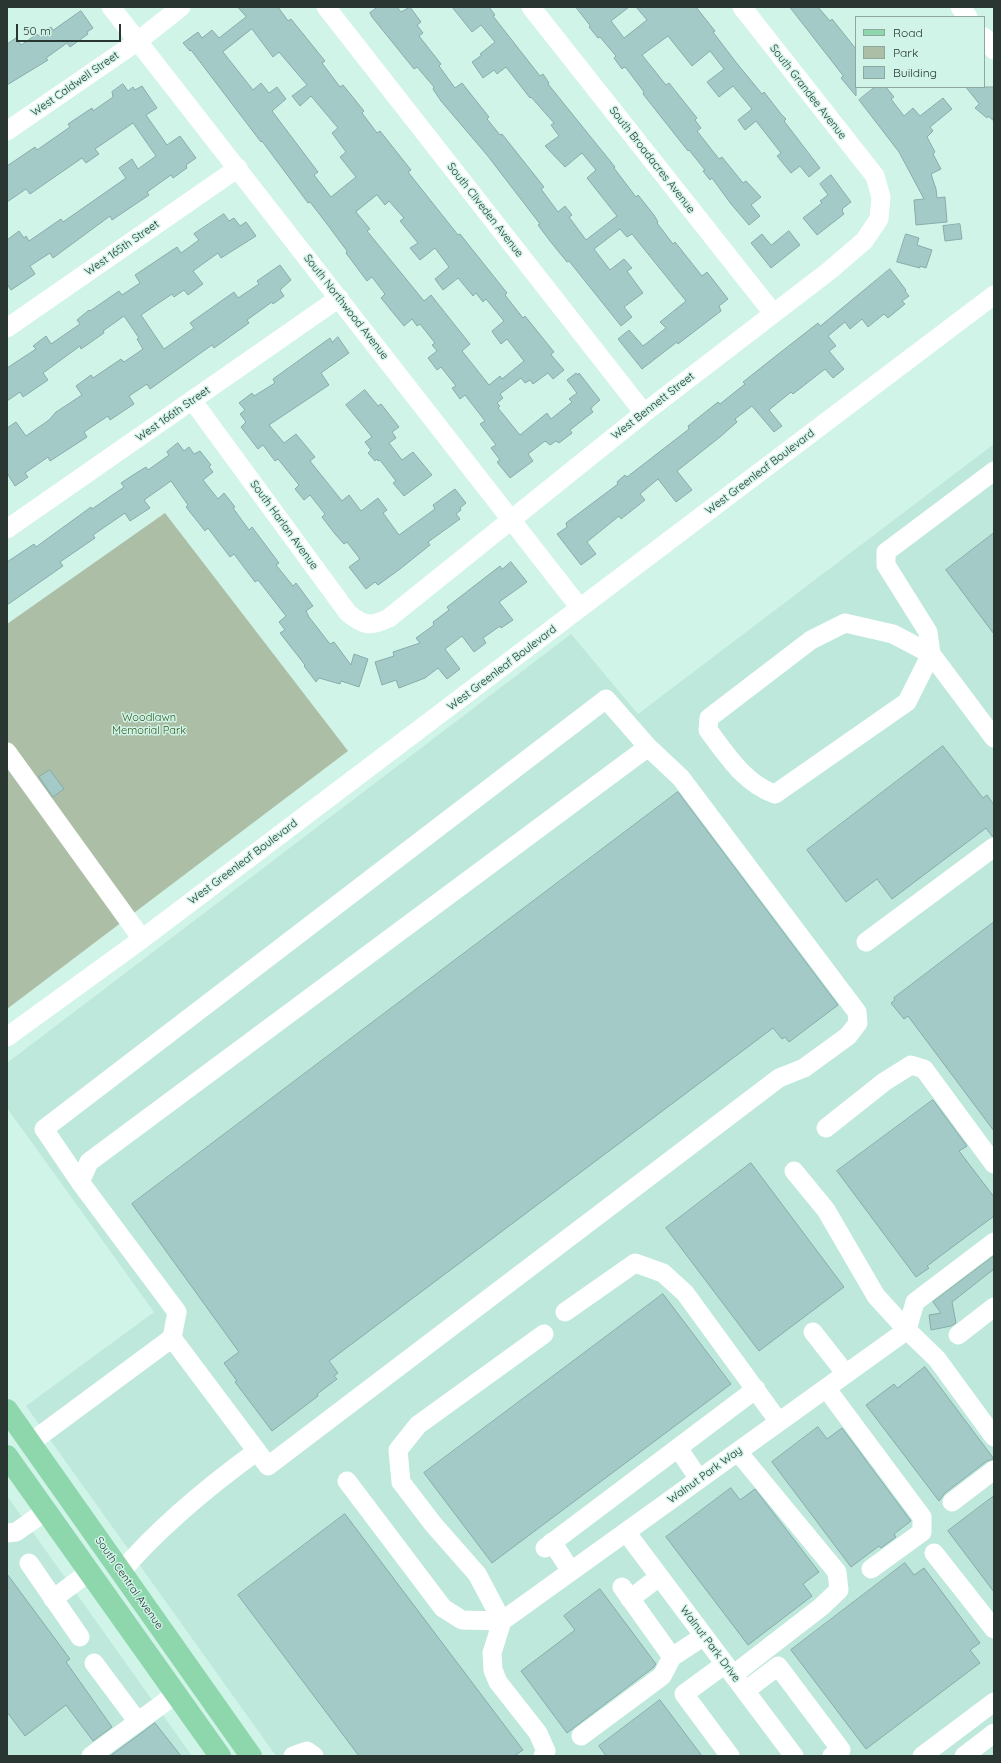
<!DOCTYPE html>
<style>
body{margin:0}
#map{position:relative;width:1001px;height:1763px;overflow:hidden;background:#d1f4e8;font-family:Quicksand,sans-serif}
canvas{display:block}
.frame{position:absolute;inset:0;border:8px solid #293632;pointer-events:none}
.legend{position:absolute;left:855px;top:16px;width:130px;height:72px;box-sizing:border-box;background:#d1f4e8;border:1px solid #8ea89f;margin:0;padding:5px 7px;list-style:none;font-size:12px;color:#293632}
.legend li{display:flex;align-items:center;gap:8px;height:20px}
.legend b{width:20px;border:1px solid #8ea89f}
.scale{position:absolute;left:16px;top:24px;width:105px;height:18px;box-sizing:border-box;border:2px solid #293632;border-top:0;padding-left:5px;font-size:12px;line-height:14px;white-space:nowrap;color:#293632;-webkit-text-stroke:3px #d1f4e8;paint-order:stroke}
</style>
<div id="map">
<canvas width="1001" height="1763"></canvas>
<div class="frame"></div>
<ul class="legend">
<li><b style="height:5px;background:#8ed7ad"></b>Road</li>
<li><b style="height:11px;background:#acbea5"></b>Park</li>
<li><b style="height:11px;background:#a4cac7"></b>Building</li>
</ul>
<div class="scale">50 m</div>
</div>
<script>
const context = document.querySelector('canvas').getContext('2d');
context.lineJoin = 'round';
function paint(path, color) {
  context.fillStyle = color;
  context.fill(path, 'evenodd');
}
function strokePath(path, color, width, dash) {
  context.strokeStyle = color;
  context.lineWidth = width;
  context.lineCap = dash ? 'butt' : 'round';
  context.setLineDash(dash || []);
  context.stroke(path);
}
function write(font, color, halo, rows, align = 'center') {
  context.font = font + ' Quicksand,sans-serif';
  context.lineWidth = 3;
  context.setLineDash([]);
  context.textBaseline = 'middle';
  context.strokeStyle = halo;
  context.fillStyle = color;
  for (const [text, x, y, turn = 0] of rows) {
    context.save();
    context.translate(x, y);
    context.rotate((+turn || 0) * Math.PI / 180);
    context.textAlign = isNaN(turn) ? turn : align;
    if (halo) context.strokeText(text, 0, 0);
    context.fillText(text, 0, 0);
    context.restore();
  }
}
const built = new Path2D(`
 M994 444V1756H276L26 1406 154 1312 7 1108V1063L571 634 638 714Z
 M7 1496 192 1756H7Z`);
const green = new Path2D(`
 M165 513 348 751 7 1009V624Z`);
const building = new Path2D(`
 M238 7H278L288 21 291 19 325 61 322 63 340 87 343 85 364 111 362 113 377 133 380 131 411 170 408 172 458 235 460 234 507 293 505 295 523 318 525 316 529 321 554 352 551 354 552 356 564 370 553 379 548 373 533 384 530 380 525 383 521 378 500 394 503 398 497 403 500 406 498 408 520 435 547 413 551 419 572 402 569 399 577 393 567 380 576 373 578 375 579 373 600 400 592 407 591 409 593 412 570 430 572 433 559 443 556 441 550 445 545 441 528 454 533 461 510 478 497 462 500 460 491 448 496 445 480 424 485 421 465 395 460 399 452 388 456 386 441 367 437 370 428 358 437 351 432 345 435 343 420 324 417 326 412 319 404 326 381 298 385 294 372 277 367 281 346 253 347 251 327 224 310 202 308 203 262 141 261 142 191 50 190 51 183 43 198 32 202 38 212 30 219 38 246 17ZM252 29 273 57 279 52 307 85 292 96 300 106 311 96 338 128 332 133 346 152 340 157 356 177 331 197 314 175 318 172 272 111 286 99 277 87 269 93 261 83 253 90 223 52ZM377 195 385 205 389 201 404 218 400 221 418 243 410 248 420 260 435 248 449 267 435 279 443 290 458 278 473 296 476 293 483 302 486 299 504 321 492 331 493 333 501 344 507 339 524 361 502 379 500 376 489 385 462 351 470 344 450 319 431 295 424 301 367 231 370 229 356 212Z
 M378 7H397L401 12 410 7 421 22 417 25 423 33 419 36 441 64 439 66 455 88 462 83 489 117 487 119 500 135 502 134 544 187 541 189 558 212 565 206 572 215 569 217 586 240 617 216 587 178 596 170 582 153 565 167 545 146 559 136 551 125 554 123 531 97 530 98 506 67 497 74 494 70 483 78 472 62 482 55 480 54 495 42 481 25 472 32 452 7H489L495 15 493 16 540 76 543 74 549 83 548 84 615 167 614 168 636 197 638 195 654 215 658 222 657 223 673 244 675 242 702 276 707 272 728 299 719 306 721 311 678 344 677 342 642 369 618 339 629 330 643 346 666 328 660 322 686 301 632 234 627 237 620 229 594 249 610 270 624 259 632 268 627 271 643 293 624 307 632 317 621 326 569 261 567 262 550 241 538 225 540 224 487 155 441 101 433 89 434 87 417 67 414 69 372 17 370 13Z
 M576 7H629L611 21 624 38 647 20 636 7H696L715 31 713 32 735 61 762 94 764 92 781 114 786 119 784 121 820 168 809 177 800 166 791 173 777 156 781 153 756 121 745 130 738 120 752 109 733 86 719 97 707 82 724 69 710 51 692 66 668 36 642 55 666 85 669 83 697 118 695 120 701 128 697 131 719 159 722 157 743 183 746 181 761 197 751 205 760 216 749 225 731 204 712 178 710 180 703 171 705 170 689 150 688 151 643 94 644 92 626 68 624 67 622 69 614 58 616 56 600 37 598 38 589 27 590 26Z
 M790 7H818L830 21 832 19 856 49V96L841 78 843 76Z
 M81 11 93 28 87 32 88 34 70 47 67 43 46 58 48 60 7 85V44L16 38 21 45 37 34 38 36 51 27 53 30Z
 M123 84 128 91 133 87 135 90 142 86 157 108 146 115 167 145 180 136 196 158 186 165 187 168 173 178 171 175 147 192 149 195 112 220 110 216 53 258 50 253 30 266 35 274 11 290 7 284V240L19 231 24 238 26 236 29 241 61 219 63 222 126 178 119 168 132 159 138 169 156 156 133 123 95 149 99 154 86 163 82 158 30 194 26 189 7 202V166L35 147 37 150 70 127 68 124 92 108 93 111 113 97 112 92Z
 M875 87H886L894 97 891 99 904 116 913 108 920 116 943 98 952 109 930 127 933 131 927 137 935 152 933 154 941 169 931 174 936 189 937 198 945 197 947 222 916 225 914 200 924 199 899 152 859 100Z
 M966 87H994V121L988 116 987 118 975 108 979 104Z
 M831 175 851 202 842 209 843 210 842 211 844 214 817 235 803 218 822 203 820 201 828 195 820 184Z
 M224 214 229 221 234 218 240 226 246 222 256 236 221 258 218 253 193 271 203 284 188 295 184 290 174 297 172 294 141 315 164 349 194 328 190 323 234 292 238 298 259 284 257 281 280 265 291 280 280 290 284 296 273 304 272 302 247 320 249 323 214 348 212 345 150 389 147 384 129 396 134 404 110 420 108 416 84 432 87 437 50 461 48 457 25 473 28 477 15 486 7 473V428L16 422 26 436 49 420 56 412 82 395 76 386 91 375 93 378 121 359 124 362 143 349 137 339 139 338 124 316 103 331 104 333 81 349 80 346 43 373 48 380 23 397 20 392 7 401V368L36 349 33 346 46 336 51 344 80 324 77 320 89 310 90 311 119 291 122 295 140 283 135 275 177 247 181 253 199 240 194 234Z
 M960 224 962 239 945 241 943 226Z
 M789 231 800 245 771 268 751 243 762 234 771 245Z
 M906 234 919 238 917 245 932 250 926 268 920 266V268L897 262Z
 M890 269 906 290 905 291 909 296 902 301 905 304 888 318 884 314 868 327 862 319 850 329 845 322 828 336 836 346 829 351 844 369 833 378 825 369 793 394 791 392 769 410 782 426 774 432 752 406 735 419 737 422 720 437 677 471 692 490 676 502 658 479 640 494 645 500 621 519 619 516 587 542 596 554 581 565 557 534 567 527 566 523 618 484 617 482 625 475 627 477 689 429 688 426 718 402 720 404 745 384 743 382 772 359 818 323 820 326Z
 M338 337 349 353 321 373 329 385 269 425 284 443 296 434 315 457 310 461 342 501 349 495 361 511 378 498 387 510 383 513 399 535 435 509 433 505 455 489 466 503 460 508 461 510 456 514 460 519 428 542 430 545 400 569 378 585 375 582 366 589 349 567 360 559 347 542 344 544 335 534 322 517 325 514 310 495 304 500 295 489 299 485 278 459 275 461 263 445 258 449 241 427 246 422 240 414 245 410 239 403 252 393 254 396 275 383 273 379 330 338 332 342Z
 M365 390 378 406 381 404 399 427 392 432 396 438 389 443 402 460 413 452 432 475 404 496 393 483 396 481 380 460 378 461 377 459 375 461 368 453 371 450 365 442 372 437 346 405Z
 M178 443 184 451 189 447 194 454 200 451 211 465 209 467 213 472 203 480 218 499 224 493 235 507 233 508 249 530 252 527 279 563 276 565 293 586 296 583 313 606 306 611 309 617 330 644 334 642 351 665 354 654 368 659 359 687 341 681 340 684 319 678 316 682 304 666 305 665 280 633 285 630 279 622 286 616 258 580 255 582 234 554 230 557 208 528 205 531 186 507 188 505 171 481 144 500 150 508 130 521 125 513 93 535 95 538 60 562 63 566 7 605V562L34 544 36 547 91 507 92 509 124 487 121 483 133 475 146 467 148 470 169 455 167 452Z
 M994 533V634L946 570Z
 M511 562 527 582 499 602 513 620 501 628 500 626 483 638 486 643 474 652 462 636 445 649 460 669 447 679 438 668 425 678 399 688 396 680 382 685 375 662 394 656 393 652 420 643 416 638 434 625 433 622 449 610 447 607 500 566 502 569Z
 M943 746 983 798 987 795 994 805V836H992L986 828 892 899 877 879 846 902 807 850Z
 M50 770 64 789 53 797 39 777Z
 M678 792 838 1005 789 1042 785 1037 782 1039 773 1028 329 1361 338 1373 334 1376 337 1379 317 1394 318 1396 272 1431 235 1382 237 1381 224 1363 239 1352 132 1204Z
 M994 922V1131L908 1016 904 1019 891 1003 895 1000 894 998Z
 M933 1100 967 1146 959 1151 994 1197V1216L927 1266 929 1268 916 1277 837 1171Z
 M751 1163 844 1287 759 1351 666 1228Z
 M994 1256V1269L952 1302 956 1323 951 1326 931 1330 929 1315 941 1313 933 1302Z
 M663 1294 731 1384 492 1563 424 1473Z
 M925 1367 994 1459 987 1461 945 1493 939 1501 866 1405 894 1384 897 1388Z
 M818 1427 827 1439 842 1428 911 1521 894 1534 896 1537 881 1548 879 1546 851 1567 772 1462Z
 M731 1488 740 1500 755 1489 819 1572 803 1584 812 1596 748 1645 666 1537Z
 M994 1496V1592L948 1531Z
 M345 1514 523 1750 514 1756H359L238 1595Z
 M905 1563 914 1575 924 1568 980 1643 970 1650 980 1663 866 1749 791 1650Z
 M7 1574 70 1659 66 1662 112 1727 93 1741 66 1705 25 1736 7 1712Z
 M600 1589 656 1664 654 1667 567 1733 521 1671 575 1630 564 1616Z
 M660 1700 702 1756H606L599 1746Z
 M155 1723 181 1756H110L144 1731Z`);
const minor = new Path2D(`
 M111 7 580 608
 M326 7 644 413
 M531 7 773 313
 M960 7 968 17
 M984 37 994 50
 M7 131 138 41 181 7
 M7 328 238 168
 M192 400 348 613C364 626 370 627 389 618L644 413 829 271 864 241 879 219 881 197 875 176 742 7
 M994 471 886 552V565L928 632 931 654 907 702 775 794C745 784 726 754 708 730L709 718 811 640 845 623 893 634 931 654 994 738
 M7 529 339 298
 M7 752 142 939
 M866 942 994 847
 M7 1037 142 939 994 295
 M826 1128 884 1082 911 1065 924 1069 994 1164
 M794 1171 826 1210 876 1296 907 1330 937 1359 994 1437
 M80 1182 44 1129 606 699 648 747
 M565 1312 635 1263 663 1273 685 1293 779 1422
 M907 1330 915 1302 994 1242
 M813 1332 846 1374
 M958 1335 994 1307
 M826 1388 922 1517V1532L871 1569
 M30 1443 172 1338 177 1312 80 1182 89 1162 648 747 681 778 857 1012 858 1023 848 1036 804 1068 779 1078 268 1466 172 1338
 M678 1448 699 1479
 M347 1481 443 1608 462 1620 502 1621
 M952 1502 994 1470
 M626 1532 794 1756
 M7 1533 16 1532 46 1511
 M552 1542 571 1571
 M545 1548 756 1389
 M934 1553 994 1629
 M29 1563 80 1637
 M121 1572C160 1526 209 1486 257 1451
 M622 1587 672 1657 704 1636
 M53 1599 89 1572
 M630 1599 659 1577
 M502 1621 907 1330
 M94 1663 138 1722
 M725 1664 684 1694 730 1756
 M733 1675 821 1607 839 1590 837 1572 738 1452
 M745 1691 778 1666 841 1750 832 1756
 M581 1736 662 1676 672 1657
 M91 1756 176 1694
 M293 1756 307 1751 314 1756
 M543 1756 546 1751 538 1733 498 1682 493 1670 492 1653 502 1621 477 1574 433 1524 401 1482 398 1450 418 1425 544 1334
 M922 1756 994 1702
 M964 1756 994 1733`);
const major = new Path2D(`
 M7 1410 251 1756
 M7 1456 220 1756`);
const streetNames = [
 ["West Caldwell Street",75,84,-35],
 ["South Grandee Avenue",808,92,52],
 ["South Broadacres Avenue",652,160,52],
 ["South Cliveden Avenue",485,210,52],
 ["West 165th Street",122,248,-35],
 ["South Northwood Avenue",346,307,52],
 ["West Bennett Street",653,406,-38],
 ["West 166th Street",173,414,-35],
 ["West Greenleaf Boulevard",760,472,-37],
 ["South Harlan Avenue",284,525,54],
 ["West Greenleaf Boulevard",502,668,-37],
 ["West Greenleaf Boulevard",243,862,-37],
 ["Walnut Park Way",705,1475,-36],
 ["South Central Avenue",129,1583,55],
 ["Walnut Park Drive",710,1644,53]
];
const parkNames = [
 ["Woodlawn",149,718],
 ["Memorial Park",149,731]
];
paint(built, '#bde8db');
paint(green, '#acbea5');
paint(building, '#a4cac7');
strokePath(building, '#88acaa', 1);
strokePath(minor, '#fff', 19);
strokePath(major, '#8ed7ad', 22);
write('11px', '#293632', '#d1f4e8', streetNames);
write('11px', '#335720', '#d1f4e8', parkNames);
</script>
